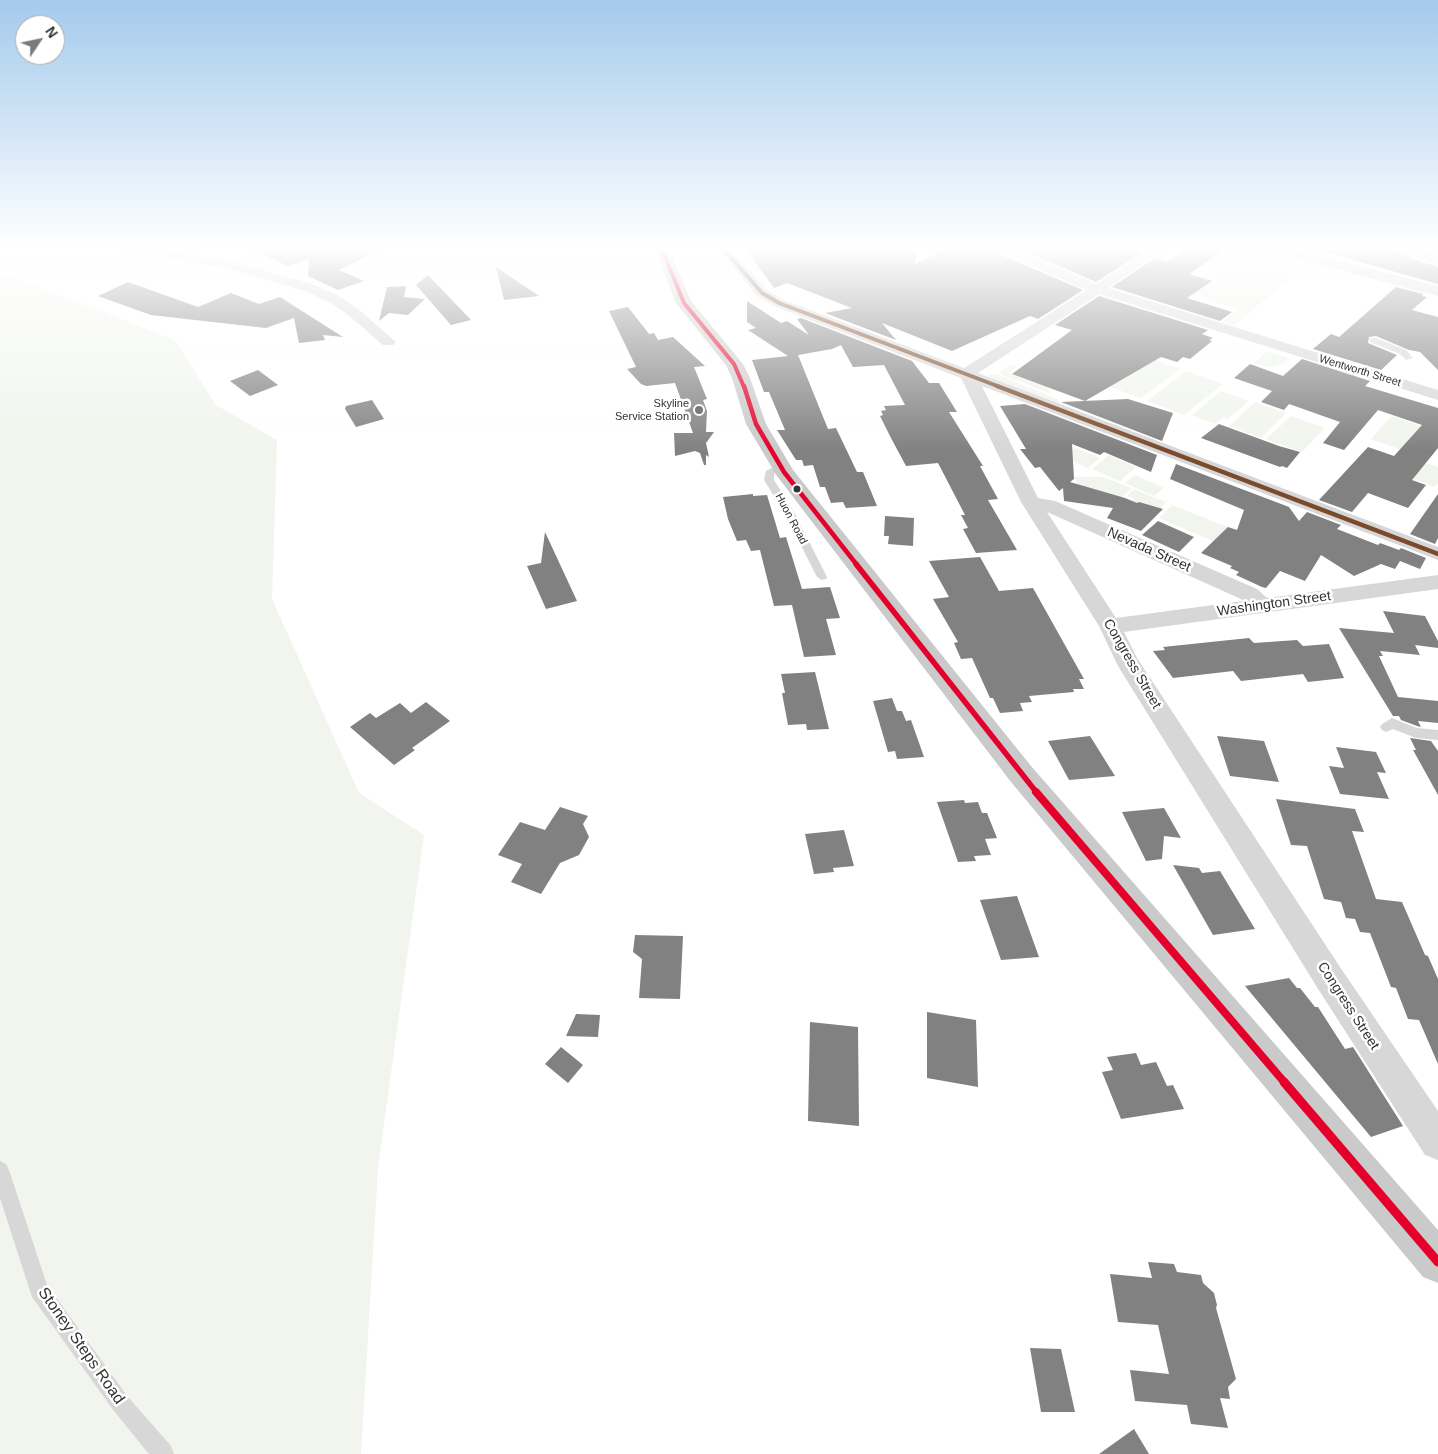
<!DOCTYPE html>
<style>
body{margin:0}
#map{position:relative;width:1438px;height:1454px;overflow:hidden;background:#fff;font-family:Arial,sans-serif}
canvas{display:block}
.north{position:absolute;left:15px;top:15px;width:50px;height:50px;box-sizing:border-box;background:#fff;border:1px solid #adadad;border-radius:50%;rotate:56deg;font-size:14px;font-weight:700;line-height:20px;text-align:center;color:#333}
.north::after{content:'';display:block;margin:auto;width:18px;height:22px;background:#7a7a7a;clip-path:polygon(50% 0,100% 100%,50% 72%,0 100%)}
</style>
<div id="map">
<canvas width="1438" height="1454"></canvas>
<div class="north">N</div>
</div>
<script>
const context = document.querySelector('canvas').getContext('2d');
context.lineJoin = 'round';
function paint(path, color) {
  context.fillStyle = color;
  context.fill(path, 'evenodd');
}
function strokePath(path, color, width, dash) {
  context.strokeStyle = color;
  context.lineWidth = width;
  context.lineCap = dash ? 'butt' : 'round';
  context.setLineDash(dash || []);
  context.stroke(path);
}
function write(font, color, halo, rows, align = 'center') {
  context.font = font + ' Arial,sans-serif';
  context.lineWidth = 5;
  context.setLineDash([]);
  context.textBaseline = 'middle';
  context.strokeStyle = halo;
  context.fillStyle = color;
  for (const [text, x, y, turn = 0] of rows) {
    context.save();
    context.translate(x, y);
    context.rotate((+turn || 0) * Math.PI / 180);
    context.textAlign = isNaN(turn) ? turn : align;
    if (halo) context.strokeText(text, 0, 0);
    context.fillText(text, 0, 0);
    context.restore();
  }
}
const green = new Path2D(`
 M1232 247H1244L1307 264 1234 326 1222 322 1239 309 1181 291 1221 265 1176 252 1178 251 1213 261Z
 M0 272 175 340 216 405 277 440 272 599 359 793 424 835 378 1167 361 1454H0Z
 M1267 351 1290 358C1276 370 1270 368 1254 363Z
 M1144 356 1180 369 1141 398 1105 385Z
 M1011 365 1017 367 1008 373 1046 387 1052 394 1002 375 1000 372Z
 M1186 371 1223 384 1184 415 1147 401Z
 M996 374 1055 398 1065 407 997 381 987 375Z
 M1221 391 1249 401 1228 419 1223 417 1215 424 1192 415Z
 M1255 402 1286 413 1261 438 1229 426Z
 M1291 416 1325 428 1302 452 1266 439Z
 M1391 416 1427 428 1408 452 1371 439Z
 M1075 448 1100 458 1088 468 1063 457Z
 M1109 455 1136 467 1120 481 1092 469Z
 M1412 458 1438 467V483L1435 487 1399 474Z
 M1135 475 1164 488 1154 496 1125 483Z
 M1074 477H1103L1132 488 1116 503 1083 493Z
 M1134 489 1166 502 1156 513 1131 503 1134 499 1127 496Z
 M1172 505 1230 528 1217 543 1159 518Z`);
const building = new Path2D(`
 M249 247H385L339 270 364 281 338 290 308 276 309 259 287 266Z
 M744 247H917L915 264 951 247H992L994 252 1083 290 1038 319 1030 316 952 351 882 323 896 340 825 313 852 308 787 283 774 288Z
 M1016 247H1127L1141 253 1096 282Z
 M1190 247H1228L1189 274 1212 281 1187 298 1232 312 1220 321 1112 287 1155 258 1166 262Z
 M1326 247H1387L1416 260 1438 267V284L1325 252Z
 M496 267 539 296 504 300Z
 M428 275 471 320 451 325 416 285Z
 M128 282 198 307 231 293 259 304 280 297 343 337 323 335 325 340 299 343 294 318 266 328 151 315 98 296Z
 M406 286 404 297 425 299 408 315 389 313 379 321 387 287Z
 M1396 287 1423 294 1422 296 1427 297 1412 310 1438 317V370L1420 352 1409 350 1376 336 1369 337 1368 343 1397 355 1381 370 1313 349 1331 334 1339 337Z
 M1099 296 1208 330 1202 334 1213 338 1209 340 1212 341 1190 359 1183 357 1177 362 1161 357 1085 401 1012 374 1072 330 1055 325Z
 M747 301 781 323 787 321 809 335 797 319 801 318 912 361 929 383H939L957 412H949L983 466H980L998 499 988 500 1017 550 976 553 963 529 968 528 961 515H965L938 463 906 466 891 438 880 416 883 415 881 411 886 410 884 406 905 405 884 365 853 367 841 345 832 349 798 355 828 429 836 428 857 472H863L877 506 846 508 843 502 831 503 825 487H820L813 465 804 466 802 460H796L777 430H785L769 392H764L752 360 788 356 748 330 756 328 747 322Z
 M628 307 649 334 654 333 658 340 673 337 705 366 694 367 707 399 703 400 707 411 706 432H714L706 443 709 457 706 455V465H704L700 453 695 451 675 456 674 433H693L675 383 646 386 641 384 627 369 636 367 609 311Z
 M1302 359 1370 381 1365 386 1438 408V448L1412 480 1426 485 1408 508 1368 493 1352 512 1319 500 1368 447 1394 456 1422 425 1378 410 1344 450 1323 443 1340 422 1289 404 1284 410 1261 402 1272 391 1234 378 1250 364 1283 376Z
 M258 370 278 385 250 396 230 381Z
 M1128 399 1173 413 1162 441 1061 402Z
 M372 400 384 419 356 427 345 409 346 406Z
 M1025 404 1157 455 1151 472 1104 452 1100 455 1072 444 1074 479 1070 482 1125 498 1137 503 1139 502 1163 509 1141 531 1107 518 1113 508 1064 501 1063 488 1059 491 1040 467 1035 468 1020 449H1026L1000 406Z
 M1219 424 1279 446 1300 452 1287 468 1282 466 1280 467 1201 438Z
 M1176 464 1289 507 1299 521 1307 512 1341 525 1337 529 1378 545 1380 543 1399 550 1401 548 1426 558 1420 569 1400 561 1395 569 1381 564 1354 576 1321 555 1305 581 1280 571 1266 588 1262 587 1236 575 1239 572 1230 568 1232 566 1201 553 1228 527 1237 530 1244 510 1170 479Z
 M753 494V496L767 495 780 538 786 537 802 589 830 587 840 618 826 619 836 655 804 657 792 605 774 606 760 550 751 551 746 540 737 541 728 519 723 497Z
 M1438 494V538L1435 544 1410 534Z
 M885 516 914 518 913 546 888 544 889 536H884Z
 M1158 521 1194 537 1179 552 1142 535Z
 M545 532 577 601 546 609 527 566 541 563Z
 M980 557 999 591 1033 588 1084 679H1079L1084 689H1073L1074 692 1029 696 1032 702 1020 703 1023 711 1000 713 993 698H990L972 658 961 659 954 643 958 642 933 599 949 597 929 561Z
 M1383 611 1425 616 1438 641V648L1415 645 1420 655 1380 651 1383 656H1379L1398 697 1438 701V723L1418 721 1421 727 1417 726 1401 720 1399 716H1393L1339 628 1394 633Z
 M1249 638 1254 643 1297 640 1303 646 1329 644 1344 678 1308 682 1303 674 1241 681 1233 671 1173 678 1153 651 1165 650 1163 647Z
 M815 672 829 729 807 730 806 724 788 725 782 693H785L781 674Z
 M892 698 897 711H902L906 721 911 720 924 757 897 759 895 751 888 752 873 701Z
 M426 702 450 721 412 748 415 750 394 765 350 727 370 713 376 718 400 703 411 713Z
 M1090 736 1115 776 1069 780 1048 741Z
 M1217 736 1264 741 1279 782 1230 776Z
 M1410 738 1431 741 1438 751V795L1413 750H1416Z
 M1336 747 1376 752 1386 773 1377 772 1389 799 1340 794 1329 766 1344 768Z
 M1276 799 1355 809 1364 832 1352 831 1376 899 1402 902 1425 955 1428 956 1438 979V1064L1419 1020 1408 1019 1396 988 1391 987 1370 933 1360 932 1355 919 1346 918 1341 902 1324 899 1307 846 1291 845Z
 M964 800 965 803 978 802 982 813H987L997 838 985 839 991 855 974 856 976 861 958 862 937 802Z
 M560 807 588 816 583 824 589 837 579 855 560 863 541 894 511 882 522 864 498 855 520 822 545 830Z
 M1164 808 1181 838 1164 836 1162 859 1146 861 1122 812Z
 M844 830 854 866 833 868 834 872 814 874 805 834Z
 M1173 865 1199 868 1202 873 1220 871 1255 929 1213 935Z
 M1017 896 1039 957 1001 960 980 900Z
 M635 935 683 936 680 999 639 998 642 959 633 952Z
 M1289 978 1297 988H1300L1315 1007H1318L1345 1049 1353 1047 1403 1126 1371 1137 1245 986Z
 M927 1012 976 1020 978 1087 927 1078Z
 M576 1014 600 1015 598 1037 566 1036Z
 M810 1022 858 1027 859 1126 808 1121Z
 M561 1047 583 1065 568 1083 545 1064Z
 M1136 1053 1141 1065 1156 1062 1167 1086 1173 1085 1184 1109 1121 1119 1102 1072 1113 1070 1107 1057Z
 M1148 1262 1174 1264 1177 1272 1201 1275 1203 1283 1214 1293 1217 1305 1216 1308 1236 1379 1228 1387 1230 1399 1220 1398 1228 1428 1191 1424 1187 1405 1135 1401 1130 1370 1169 1374 1158 1325 1118 1322 1110 1274 1152 1278Z
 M1030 1348 1061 1349 1075 1412H1041Z
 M1134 1429 1149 1454H1099Z`);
const service = new Path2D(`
 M1370 338H1376L1406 350 1413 358 1406 360 1400 354 1370 342Z
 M781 463 786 466 774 474V480L795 514 827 577 826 579 822 580 817 577 785 514 764 480 766 471Z
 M1392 718 1417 728 1438 730V740L1416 738 1393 729 1386 732 1382 730 1380 727 1382 724Z
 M0 1161 6 1164 9 1170 47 1285 128 1397 171 1446 174 1454H149L114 1411 32 1297 0 1198Z`);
const minor = new Path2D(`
 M115 247H146L232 261 315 285 339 296 357 308 396 342 393 345H383L347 314 329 302 305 291 230 269 121 251Z
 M716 247H729L767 290 784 300 964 368 1087 290 995 250 994 247H1011L1096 284 1153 247H1168L1108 288 1438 390V400L1099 294 978 373 1438 547V560L982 386 1038 498 1055 501 1257 589 1267 598 1438 575V589L1124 632 1137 658 1342 970 1438 1111V1160L1425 1155 1320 992 1118 666 1099 626 1021 502 961 378 774 306 757 296ZM1047 512 1241 599 1243 601 1116 618Z
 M1395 247H1413L1438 256V265L1396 250Z`);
const tertiary = new Path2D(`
 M1260 247H1284L1438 286V296L1262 250Z`);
const primary = new Path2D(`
 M654 247H668L691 301 743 364 750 378 766 424 793 470 1031 766 1438 1230V1283L1423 1277 1011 782 777 476 746 424 732 378 726 365 676 303Z`);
const bus1Far4 = new Path2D(`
 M661 247 684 303 734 364 744 387`);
const bus1Far3 = new Path2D(`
 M744 386 756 424 784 472 857 565`);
const bus1Far2 = new Path2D(`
 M856 564 1037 793`);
const bus1Far1 = new Path2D(`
 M1036 792 1285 1083`);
const bus1 = new Path2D(`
 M1284 1082 1438 1262`);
const bus2Far1 = new Path2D(`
 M722 247 762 293 779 303 1000 387`);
const bus2 = new Path2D(`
 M997 386 1438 554`);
const markers = [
 [699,410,5,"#7a7a7a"],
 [797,489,4.5,"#333"]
];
const farStreetnames = [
 ["Wentworth Street",1360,371,17],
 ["Huon Road",791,519,62]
];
const farPoinames = [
 ["Skyline",689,404],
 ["Service Station",689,417]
];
const streetNames = [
 ["Nevada Street",1149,550,24],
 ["Washington Street",1274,604,-8],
 ["Congress Street",1132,664,60],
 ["Congress Street",1348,1006,57]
];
const nearStreetnames = [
 ["Stoney Steps Road",81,1346,55]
];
paint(green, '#f1f5ed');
paint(building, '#818181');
paint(service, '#d7d7d7');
paint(minor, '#d7d7d7');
paint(tertiary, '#d7d7d7');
paint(primary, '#cacaca');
strokePath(bus1Far4, '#e4002b', 4);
strokePath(bus1Far3, '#e4002b', 4.5);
strokePath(bus1Far2, '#e4002b', 5.5);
strokePath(bus1Far1, '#e4002b', 8);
strokePath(bus1, '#e4002b', 9);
strokePath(bus2Far1, '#7a4b2a', 4);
strokePath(bus2, '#7a4b2a', 4.5);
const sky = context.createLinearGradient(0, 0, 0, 451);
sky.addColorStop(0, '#a3caec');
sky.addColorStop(0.55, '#fff');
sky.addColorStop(1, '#ffffff00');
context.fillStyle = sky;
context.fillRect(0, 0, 1438, 451);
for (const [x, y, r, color] of markers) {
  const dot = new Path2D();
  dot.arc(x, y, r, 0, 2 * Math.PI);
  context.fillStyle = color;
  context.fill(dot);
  strokePath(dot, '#fff', 2);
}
write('11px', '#333', '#fff', farStreetnames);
write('11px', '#333', '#fff', farPoinames, 'right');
write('14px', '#333', '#fff', streetNames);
write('16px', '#333', '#fff', nearStreetnames);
</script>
